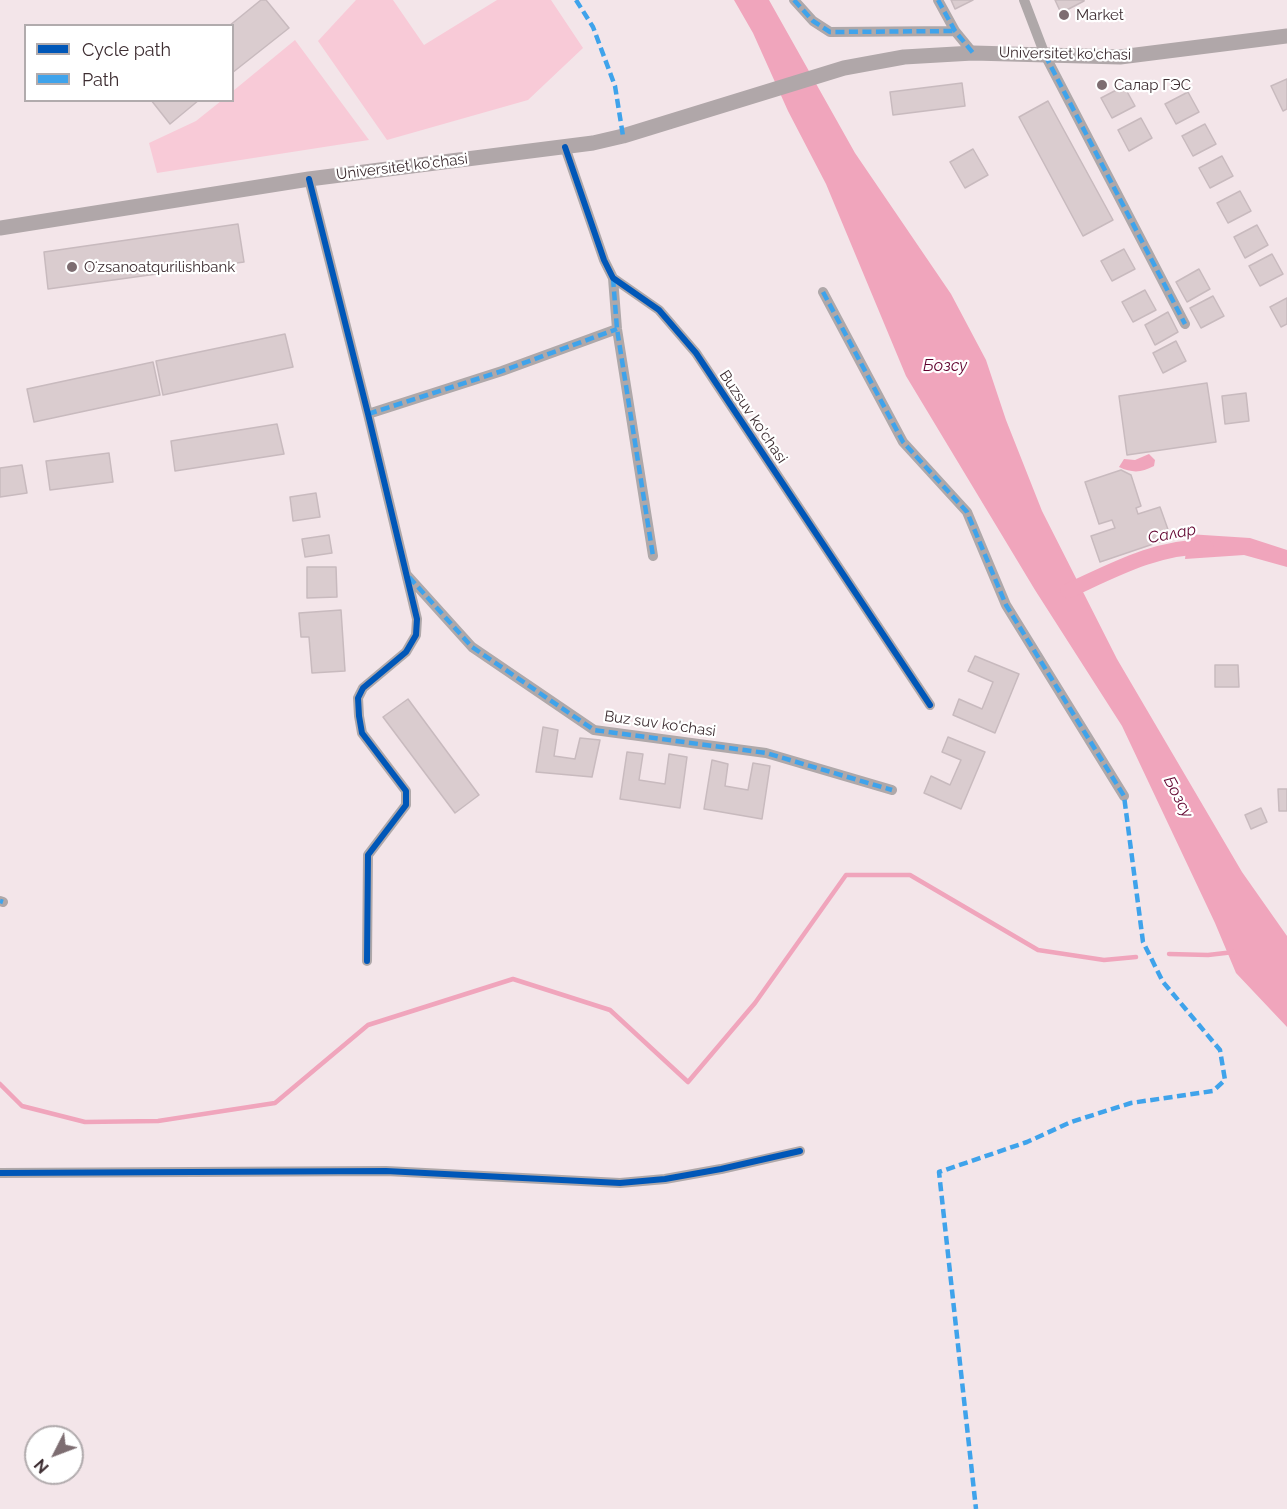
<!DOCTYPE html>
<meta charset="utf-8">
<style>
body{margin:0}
#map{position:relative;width:1287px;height:1509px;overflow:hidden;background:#f3e5e9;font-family:Raleway,sans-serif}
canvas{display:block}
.legend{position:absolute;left:24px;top:24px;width:210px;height:78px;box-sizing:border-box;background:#fff;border:2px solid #b1abad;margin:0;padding:8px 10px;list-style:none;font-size:18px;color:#3d2d31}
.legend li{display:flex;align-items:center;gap:12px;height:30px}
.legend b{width:30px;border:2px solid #b1abad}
.north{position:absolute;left:24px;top:1425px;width:60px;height:60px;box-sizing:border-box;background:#fff;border:2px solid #b1abad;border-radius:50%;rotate:228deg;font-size:16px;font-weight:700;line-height:24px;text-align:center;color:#3d2d31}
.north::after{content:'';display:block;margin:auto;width:21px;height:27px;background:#7d6d71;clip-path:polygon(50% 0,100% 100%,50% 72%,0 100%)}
</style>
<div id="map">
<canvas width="1287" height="1509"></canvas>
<ul class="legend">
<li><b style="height:8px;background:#0057b8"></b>Cycle path</li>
<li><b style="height:8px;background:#3fa3eb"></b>Path</li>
</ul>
<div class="north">N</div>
</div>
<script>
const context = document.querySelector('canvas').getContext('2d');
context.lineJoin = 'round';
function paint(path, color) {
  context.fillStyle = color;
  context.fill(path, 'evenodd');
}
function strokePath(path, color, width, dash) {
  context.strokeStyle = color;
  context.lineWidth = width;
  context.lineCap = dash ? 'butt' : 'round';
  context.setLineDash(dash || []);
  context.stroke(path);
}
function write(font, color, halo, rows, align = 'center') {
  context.font = font + ' Raleway,sans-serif';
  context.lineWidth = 4.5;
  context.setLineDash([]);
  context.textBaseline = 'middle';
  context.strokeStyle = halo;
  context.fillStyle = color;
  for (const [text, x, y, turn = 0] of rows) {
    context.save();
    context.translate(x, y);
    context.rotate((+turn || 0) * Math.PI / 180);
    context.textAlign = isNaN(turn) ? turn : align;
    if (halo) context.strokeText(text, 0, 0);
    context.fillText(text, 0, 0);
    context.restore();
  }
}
const green = new Path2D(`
 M356 0H393L424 45 497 0H551L583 48 528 100 387 140 318 41Z
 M295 40 369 140 157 173 149 143 196 121 221 101 232 100 233 91Z`);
const water = new Path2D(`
 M734 0H769L855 153 951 294 986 360 1006 420 1042 511 1117 659 1242 872 1287 936V1027L1236 973 1215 923 1122 726 1035 590 906 376 826 184 788 111 753 33Z
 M1149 454 1155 460 1154 466C1141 473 1132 473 1119 467L1124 459 1135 460Z
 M1188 534 1250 538 1287 550V567L1244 555 1185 559Z`);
const stream = new Path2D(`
 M1169 954 1208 955 1234 952
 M0 1084 22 1106 85 1122 158 1121 275 1103 368 1025 513 979 610 1010 688 1082 755 1003 846 875H910L1038 950 1104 960 1136 957`);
const canal = new Path2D(`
 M1068 591C1112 571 1157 546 1206 547`);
const building = new Path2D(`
 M261 0H266L289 28 232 73V26H229Z
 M951 0H973L955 9Z
 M1055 0H1084V1L1061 13Z
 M1287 79V109L1283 111 1271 86Z
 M962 83 965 106 893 115 890 92Z
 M1124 86 1135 106 1112 118 1101 98Z
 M1188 92 1199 112 1176 124 1165 104Z
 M151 100H199L170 124Z
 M1048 101 1113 220 1083 236 1019 117Z
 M1141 118 1152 138 1129 151 1118 130Z
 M1205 124 1216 144 1193 156 1182 136Z
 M973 149 988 175 965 188 950 162Z
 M1222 156 1233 176 1210 188 1199 168Z
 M1240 191 1251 211 1228 223 1217 203Z
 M238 224 244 262 48 289 44 252Z
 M1257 225 1268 245 1245 258 1234 237Z
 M1124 249 1135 269 1112 281 1101 261Z
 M1272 254 1283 274 1260 286 1249 266Z
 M1199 269 1210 289 1187 302 1176 282Z
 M1145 290 1156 310 1133 322 1122 302Z
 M1213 296 1224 316 1201 328 1190 308Z
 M1287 298V324L1281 327 1270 307Z
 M1168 312 1178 332 1155 345 1145 325Z
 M285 334 293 367 163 395 156 361Z
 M1176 341 1186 361 1163 373 1153 353Z
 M153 362 160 395 34 422 27 389Z
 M1207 383 1216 442 1127 455 1119 396Z
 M1246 393 1249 421 1225 424 1222 396Z
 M277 424 284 454 175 471 171 441Z
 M109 453 113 482 50 490 46 461Z
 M22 465 27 493 0 497V468Z
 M1121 470 1131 475 1141 506 1136 508 1138 514 1160 507 1171 538 1100 562 1091 536 1115 528 1112 520 1099 524 1085 482Z
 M316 493 320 517 293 521 290 497Z
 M329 535 332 553 305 557 302 539Z
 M307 567H336L337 597 307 598Z
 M341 610 345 671 312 673 309 637H301L299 613Z
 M975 656 1019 674 995 733 953 715 959 699 982 709 993 682 968 671Z
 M1215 665H1238L1239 687H1215Z
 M408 699 479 795 455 813 383 717Z
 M543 727 558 730 554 756 575 759 580 738 600 740 592 777 536 772Z
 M948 737 985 752 961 809 924 793 931 776 950 785 961 760 942 752Z
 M627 752 643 754 639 780 665 784 669 754 687 757 680 808 620 799Z
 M712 760 728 764 725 786 748 790 753 763 770 766 762 819 704 809Z
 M1278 789H1287V811H1279Z
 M1261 808 1267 822 1251 829 1245 815Z`);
const street = new Path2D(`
 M794 0 813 21 830 32 955 31
 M938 0 955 31 973 53
 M1024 0 1045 55 1185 324
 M565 147 604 260 613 278 659 310 696 353 930 705
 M309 179 368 414 417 619 416 635 406 652 363 688 358 698 359 716 362 733 406 791V805L368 855 367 961
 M613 278 617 329 653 556
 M823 292 903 442 967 512 1006 605 1124 796
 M368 414 502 371 617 329
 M407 575 472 647 594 730 766 753 892 790
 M0 901 3 902
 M0 1173 386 1171 620 1183 665 1179 721 1169 800 1151`);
const secondary = new Path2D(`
 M0 228 309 179 593 143 623 136 844 68 904 57 973 53 1120 57 1287 36`);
const quiet = new Path2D(`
 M576 0 593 27 615 86 623 136
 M794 0 813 21 830 32 955 31
 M938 0 955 31 973 53
 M1045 55 1185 324
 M613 278 617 329 653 556
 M823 292 903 442 967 512 1006 605 1124 796 1143 942 1163 982 1220 1050 1225 1080 1213 1091 1131 1103 1071 1122 1027 1142 939 1172 976 1509
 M368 414 502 371 617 329
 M409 577 472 647 594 730 766 753 892 790
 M0 901 3 902`);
const cycleway = new Path2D(`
 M565 147 604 260 613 278 659 310 696 353 930 705
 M309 179 368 414 417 619 416 635 406 652 363 688 358 698 359 716 362 733 406 791V805L368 855 367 961
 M0 1173 386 1171 620 1183 665 1179 721 1169 800 1151`);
const markers = [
 [1064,15,6,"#7d6d71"],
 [1102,85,6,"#7d6d71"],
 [72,267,6,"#7d6d71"]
];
const poiNames = [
 ["Market",1076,15],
 ["Салар ГЭС",1114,85],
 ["Oʻzsanoatqurilishbank",84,267]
];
const streetNames = [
 ["Universitet ko'chasi",1065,54,1],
 ["Universitet ko'chasi",402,167,-7],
 ["Buzsuv ko'chasi",753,417,56],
 ["Buz suv ko'chasi",660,724,8]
];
const waterNames = [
 ["Бозсу",945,366],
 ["Салар",1172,534,-11],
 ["Бозсу",1178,797,62]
];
paint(green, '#f8cad7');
paint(water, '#f0a5bc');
strokePath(stream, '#f0a5bc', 4.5);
strokePath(canal, '#f0a5bc', 15);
paint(building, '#dacccf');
strokePath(building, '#c8babe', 1.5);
strokePath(street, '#afa8a9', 10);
strokePath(secondary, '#b0a7a9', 15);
strokePath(quiet, '#3fa3eb', 4.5, [9, 4.5]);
strokePath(cycleway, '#0057b8', 6);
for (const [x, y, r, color] of markers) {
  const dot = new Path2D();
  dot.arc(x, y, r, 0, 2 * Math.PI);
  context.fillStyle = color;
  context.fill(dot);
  strokePath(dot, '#fff', 2);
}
write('15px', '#3d2d31', '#fff', poiNames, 'left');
write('15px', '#3d2d31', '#fff', streetNames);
write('italic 16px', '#60022e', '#fff', waterNames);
</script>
